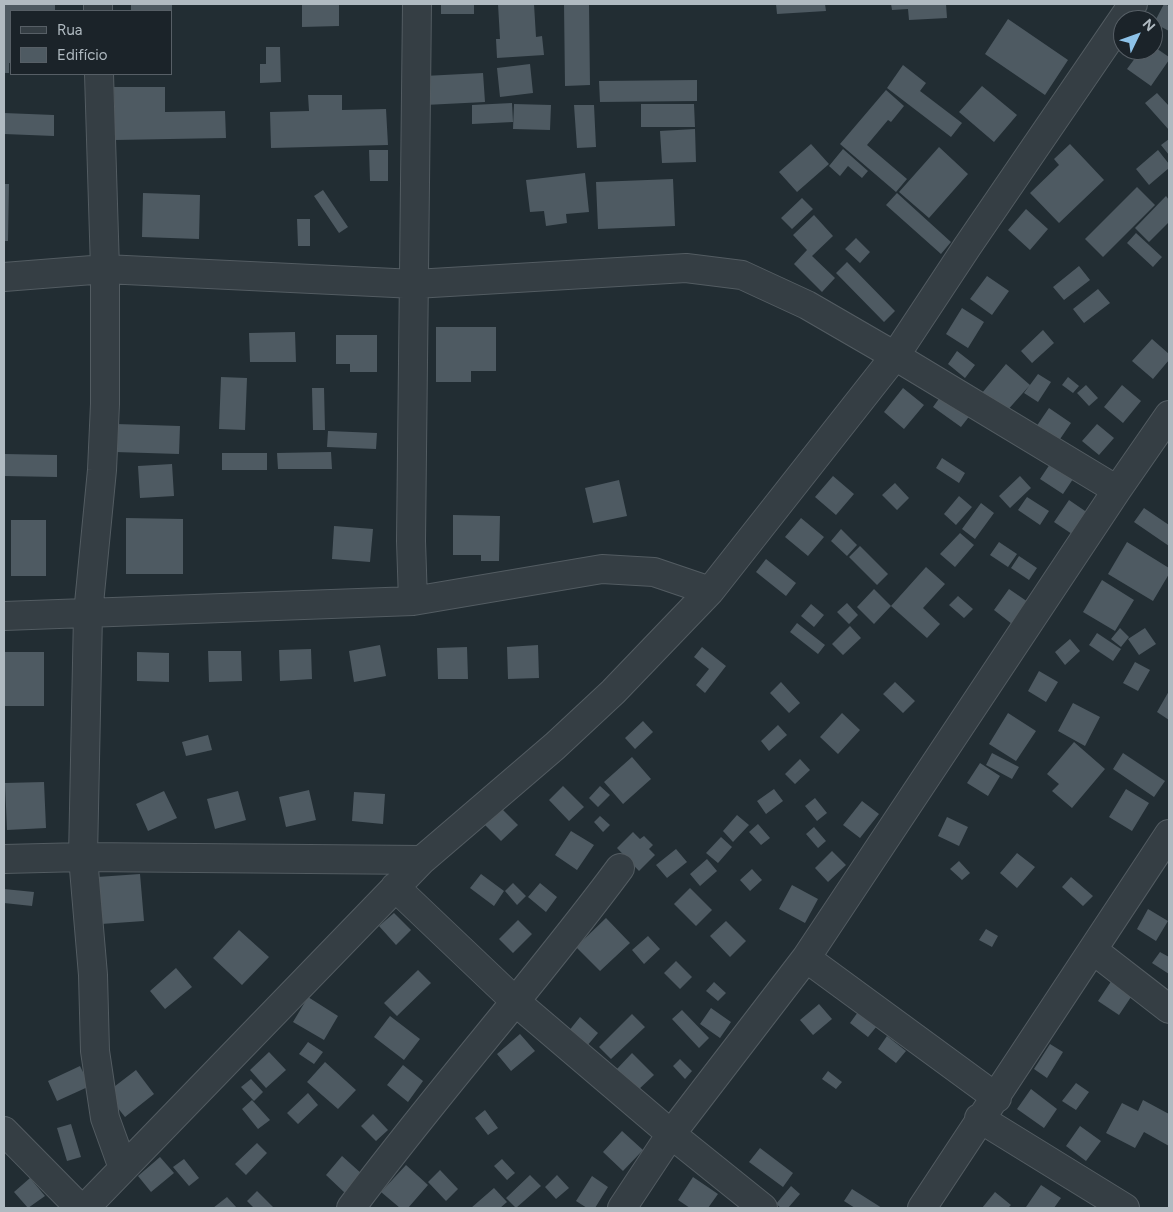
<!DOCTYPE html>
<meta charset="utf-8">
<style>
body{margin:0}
#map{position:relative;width:1173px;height:1212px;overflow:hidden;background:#222d33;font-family:Figtree,sans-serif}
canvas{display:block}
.frame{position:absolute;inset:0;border:5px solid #b0bac1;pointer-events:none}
.legend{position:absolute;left:10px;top:10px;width:162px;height:65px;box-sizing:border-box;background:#1b2329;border:1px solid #575f66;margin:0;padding:6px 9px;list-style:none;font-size:15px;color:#b0bac1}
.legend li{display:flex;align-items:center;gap:10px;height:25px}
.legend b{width:25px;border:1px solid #575f66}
.north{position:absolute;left:1113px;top:10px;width:50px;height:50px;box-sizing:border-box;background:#1b2329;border:1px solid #575f66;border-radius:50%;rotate:48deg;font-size:14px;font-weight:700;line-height:20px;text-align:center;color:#b0bac1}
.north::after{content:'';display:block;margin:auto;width:18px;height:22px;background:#8dc2e8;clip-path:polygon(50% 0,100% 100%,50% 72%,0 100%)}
</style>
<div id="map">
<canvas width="1173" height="1212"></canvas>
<div class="frame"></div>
<ul class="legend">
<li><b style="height:6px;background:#353e44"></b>Rua</li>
<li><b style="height:14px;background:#4e5a62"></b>Edifício</li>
</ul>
<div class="north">N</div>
</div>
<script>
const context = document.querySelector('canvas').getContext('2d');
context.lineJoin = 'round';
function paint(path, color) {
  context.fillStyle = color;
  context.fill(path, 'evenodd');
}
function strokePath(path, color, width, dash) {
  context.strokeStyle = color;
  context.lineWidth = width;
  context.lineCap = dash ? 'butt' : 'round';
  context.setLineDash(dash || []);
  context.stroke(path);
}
const building = new Path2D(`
 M4 4H55V11H11V63H9V73H4Z
 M131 4H172V11H131Z
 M302 4H339V26L302 27Z
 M441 4H474V14H441Z
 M498 4H534L536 37 542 36 544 55 497 58 496 39H500Z
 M564 4H589L590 85 565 86Z
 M776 4H825L826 11 777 14Z
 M891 4H946L947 18 909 20 908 9 892 10Z
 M1164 4 1169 6V31L1154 23Z
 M1008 19 1068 60 1045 95 985 54Z
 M1153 46 1169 57V60L1151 86 1127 69 1141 50H1153Z
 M266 47H280L281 82 260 83V64H266Z
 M530 64 533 93 500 97 497 68Z
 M903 65 926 83 920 91 962 123 951 137 887 88Z
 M483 73 485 102 425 105 424 76Z
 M697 80V101L600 102 599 81Z
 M982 86 1017 115 994 142 959 112Z
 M114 87H165V112L225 111 226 138 115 140Z
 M886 90 904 106 891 122 888 120 867 145 907 179 896 192 840 144Z
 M1157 93 1169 106V130L1145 103Z
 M308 95H342V110L386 109 388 145 271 148 270 112 309 111Z
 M512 103 513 122 472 124V105Z
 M514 104 551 105 550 130 513 129Z
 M641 104H694L695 127H641Z
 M574 105H594L596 147 577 148Z
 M4 113 54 115V136L4 134Z
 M695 129 696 162 662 163 660 131Z
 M1169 139V155L1161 145Z
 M811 144 829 164 797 192 779 172Z
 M1070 144 1104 180 1059 223 1030 193 1059 165 1054 159Z
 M939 147 968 174 929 218 899 192Z
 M843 149 868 171 862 178 848 166 840 176 829 166Z
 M369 150H388V181H370Z
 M1158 150 1169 164V168L1149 185 1136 169Z
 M585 173 589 212 566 214 567 223 546 226 544 211 530 212 526 180Z
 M673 179 675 226 598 229 596 182Z
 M4 184H9L8 241H4Z
 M1137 187 1155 205 1103 257 1085 239Z
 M323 190 348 227 339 233 314 196Z
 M143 193 200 195 199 239 142 237Z
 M897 193 951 242 941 254 886 205Z
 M1166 196 1169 200V222L1149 242 1135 228Z
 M802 198 813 209 792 229 781 218Z
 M1026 209 1048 229 1030 250 1008 230Z
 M814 215 833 236 812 256 835 278 822 292 794 264 807 250 793 235Z
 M297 219H310V246H298Z
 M1136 233 1162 257 1153 267 1127 243Z
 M856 238 870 252 860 263 845 249Z
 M847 262 895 311 884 322 836 273Z
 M1079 266 1090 280 1064 300 1053 287Z
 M987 276 1009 291 992 315 970 299Z
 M1098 289 1110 303 1084 323 1073 309Z
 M962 308 984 322 968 348 946 334Z
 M436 327H496V371H471V382H436Z
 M1043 330 1054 343 1032 363 1021 351Z
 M295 332 296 362H250L249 333Z
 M336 335H377V372H350V364H336Z
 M1152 339 1169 354V360L1153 379 1132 361Z
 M957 351 975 365 965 378 948 364Z
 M1006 364 1030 385 1005 413 982 393Z
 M1038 374 1051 382 1038 402 1024 393Z
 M221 377 247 378 245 430 219 429Z
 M1068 377 1079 386 1073 393 1062 385Z
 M1086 385 1098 398 1089 406 1077 393Z
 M1122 385 1141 401 1123 423 1104 407Z
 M312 388H324L325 430H313Z
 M903 388 924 405 904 429 884 412Z
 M943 393 971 414 961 427 933 407Z
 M1049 408 1071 423 1058 442 1036 427Z
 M116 424 180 426 179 454 115 452Z
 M1097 424 1114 438 1099 455 1082 441Z
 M328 431 377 433 376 449 327 447Z
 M331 452 332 469H278L277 453Z
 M222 453H267V470H222Z
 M4 454 57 455V477L4 476Z
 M942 458 965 473 959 483 936 468Z
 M172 464 174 496 140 498 138 466Z
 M1050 464 1073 479 1063 494 1040 479Z
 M833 476 854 494 836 515 815 497Z
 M1020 476 1031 488 1010 508 999 496Z
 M619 480 627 516 593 523 585 488Z
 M895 483 909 498 897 510 882 495Z
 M959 496 972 507 956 525 944 514Z
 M1027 497 1049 511 1040 525 1018 510Z
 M1069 500 1088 513 1072 534 1054 522Z
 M981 503 994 513 975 539 962 529Z
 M1144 508 1169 525V546L1134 522Z
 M453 515 500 516 499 561H481V555H453Z
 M126 518 183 519V574H126Z
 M801 518 824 537 808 556 785 537Z
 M11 520H46V576H11Z
 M334 526 373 529 370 562 332 559Z
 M841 529 857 545 847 556 831 541Z
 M960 533 974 545 955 567 940 554Z
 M999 542 1017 554 1008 567 990 555Z
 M1127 542 1169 568V574L1153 601 1108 574Z
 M860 546 888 574 877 585 849 557Z
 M1019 556 1037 568 1029 580 1011 568Z
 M766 559 796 583 786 596 756 572Z
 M926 567 945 584 923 608 940 624 927 638 891 606 874 624 857 607 874 589 891 606Z
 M1102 580 1134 600 1115 631 1083 612Z
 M1009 589 1028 602 1012 624 994 610Z
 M958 596 973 609 964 618 949 605Z
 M847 603 858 615 849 624 837 612Z
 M811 604 824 615 814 627 801 616Z
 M797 623 825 645 818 654 790 632Z
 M850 626 861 638 843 655 832 644Z
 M1120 628 1129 637 1121 647 1111 639Z
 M1145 628 1156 644 1139 655 1128 639Z
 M1097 633 1121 649 1113 661 1089 645Z
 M1070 639 1080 651 1065 665 1055 652Z
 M380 645 386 676 354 682 349 651Z
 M538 645 539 678 508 679 507 647Z
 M467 647 468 679H438L437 648Z
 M702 647 726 666 705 693 696 685 709 669 694 657Z
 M311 649 312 679 280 681 279 650Z
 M208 651H241L242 681 209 682Z
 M4 652H44V706H4Z
 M137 652 169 653V682L137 681Z
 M1135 662 1150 670 1138 691 1123 683Z
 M1039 671 1058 682 1046 702 1028 691Z
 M781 682 800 703 789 713 770 693Z
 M895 682 915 701 903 713 883 694Z
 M1169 691V720L1157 712Z
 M1073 703 1100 717 1085 746 1058 731Z
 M842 713 860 730 838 754 820 737Z
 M1008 713 1036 731 1016 761 989 744Z
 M643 721 653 732 635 749 625 738Z
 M778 725 787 735 769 751 761 741Z
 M208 735 212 750 186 756 182 742Z
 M1074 742 1105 769 1072 808 1052 791 1059 784 1047 774Z
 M992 753 1019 767 1012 779 986 765Z
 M1123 753 1165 781 1154 797 1113 769Z
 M632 757 651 779 623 804 604 782Z
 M800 759 810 770 795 784 785 774Z
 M980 763 1000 776 988 796 967 783Z
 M44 782 46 828 7 830 5 783Z
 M563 786 584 807 569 821 549 800Z
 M600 786 610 795 598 807 589 798Z
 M774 789 783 801 766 814 757 801Z
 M1126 789 1149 803 1132 831 1109 817Z
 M309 790 316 820 286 827 279 797Z
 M164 791 177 818 148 831 136 804Z
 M238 791 246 820 215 829 207 799Z
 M354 792 385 794 383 824 352 821Z
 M815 798 827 813 817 821 805 806Z
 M862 801 879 814 860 838 843 825Z
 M502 809 518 825 501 841 485 825Z
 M737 815 749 825 733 842 723 831Z
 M600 816 610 825 603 832 594 822Z
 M947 817 968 827 959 846 938 836Z
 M758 824 770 838 761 845 749 832Z
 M814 827 826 841 818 848 806 834Z
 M571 831 594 845 577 870 555 855Z
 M633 832 640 839 644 836 653 845 649 849 655 855 639 871 617 848Z
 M721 837 732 847 718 863 706 853Z
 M676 849 687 862 667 878 656 865Z
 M832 851 846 865 828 882 815 868Z
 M1017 853 1035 867 1017 888 1000 873Z
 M707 859 717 871 700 886 690 874Z
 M959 861 970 873 962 880 950 869Z
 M752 869 762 880 750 891 740 880Z
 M140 874 144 921 101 924 97 877Z
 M481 874 504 891 494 906 470 888Z
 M1071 877 1093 896 1083 906 1062 887Z
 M513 883 526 896 517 905 505 891Z
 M540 883 557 897 546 912 528 897Z
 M792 885 818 899 805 923 779 909Z
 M690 888 712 910 696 926 674 904Z
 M4 889 34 892 32 906 4 903Z
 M1148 909 1168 921 1156 941 1137 929Z
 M394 913 411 930 396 945 379 926Z
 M606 918 630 943 600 971 576 947Z
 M518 920 532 934 513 953 499 939Z
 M726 921 746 941 730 957 710 936Z
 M986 929 998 936 992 947 979 940Z
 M239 930 269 957 242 985 213 958Z
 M648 936 660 949 644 964 632 950Z
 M1160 952 1169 957V974L1152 963Z
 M676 961 692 977 680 989 664 973Z
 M176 968 192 987 165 1009 150 991Z
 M418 970 431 983 397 1016 384 1003Z
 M1112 980 1133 994 1119 1015 1098 1001Z
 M714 982 726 993 718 1001 706 991Z
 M308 997 338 1016 324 1040 293 1022Z
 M819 1004 832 1019 813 1035 800 1020Z
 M711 1008 731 1022 720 1038 700 1024Z
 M682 1010 709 1038 699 1048 672 1019Z
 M858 1012 877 1026 868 1037 850 1023Z
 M632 1014 645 1027 611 1059 599 1047Z
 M390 1016 420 1039 404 1060 374 1037Z
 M580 1017 598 1033 586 1047 568 1032Z
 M520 1034 535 1051 511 1071 497 1054Z
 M887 1036 906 1051 896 1063 878 1049Z
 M308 1042 323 1052 314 1064 299 1054Z
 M1050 1044 1063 1052 1047 1078 1034 1069Z
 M269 1052 286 1070 266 1088 250 1070Z
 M632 1053 654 1075 637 1091 616 1070Z
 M680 1059 692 1071 685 1079 673 1066Z
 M325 1062 356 1090 338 1109 307 1082Z
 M403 1065 423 1081 408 1102 387 1085Z
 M80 1066 90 1086 57 1101 48 1081Z
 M136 1070 154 1094 125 1117 106 1093Z
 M828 1071 842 1082 836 1089 822 1079Z
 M251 1079 263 1092 254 1101 241 1087Z
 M1076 1083 1089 1092 1076 1110 1062 1101Z
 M1031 1089 1057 1109 1044 1128 1017 1109Z
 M308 1093 318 1105 298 1124 287 1113Z
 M252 1100 270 1120 258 1129 242 1109Z
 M1143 1100 1169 1114V1146L1144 1132 1135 1148 1106 1133 1122 1103 1138 1111Z
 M485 1110 498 1128 488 1135 475 1118Z
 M373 1114 388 1130 376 1141 361 1126Z
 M71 1124 81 1157 67 1161 57 1128Z
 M1080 1126 1101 1141 1086 1161 1066 1146Z
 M622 1131 643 1150 623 1171 603 1152Z
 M257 1143 267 1153 246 1175 235 1164Z
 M760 1148 793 1173 783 1187 749 1162Z
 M342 1156 362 1174 345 1193 326 1175Z
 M160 1157 174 1173 151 1192 138 1176Z
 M184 1159 199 1178 189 1186 173 1167Z
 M502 1159 515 1173 507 1180 494 1166Z
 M406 1165 428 1185 408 1208H400L381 1192Z
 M440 1170 458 1189 446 1201 428 1182Z
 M530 1175 541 1186 516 1208 506 1198Z
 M557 1175 569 1188 556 1199 545 1187Z
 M592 1176 608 1187 595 1208H587L576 1201Z
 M693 1177 718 1194 708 1208H690L678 1200Z
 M30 1178 45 1196 28 1208 14 1192Z
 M1041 1185 1061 1198 1054 1208 1026 1207Z
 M791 1186 800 1194 788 1208H781L776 1204Z
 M494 1188 507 1202 500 1208H471Z
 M852 1189 882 1208H855L844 1201Z
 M257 1191 274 1208H254L247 1201Z
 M995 1192 1011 1205 1008 1208H982Z
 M227 1197 237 1208H213Z`);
const minor = new Path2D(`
 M98 4V11
 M99 74 105 269V404L102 470 88 614 83 857 93 975 95 1051 105 1118 123 1168
 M4 277 105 269 415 284 686 268 742 275 807 305 895 356 1117 490
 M413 601 411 541 417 4
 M4 616 413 601 602 569 654 572 710 591
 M4 859 83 857 422 860
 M395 887 516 1002 671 1134 763 1208
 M1093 950 1169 1009
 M806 958 997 1098
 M979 1118 1125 1208
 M4 1131 80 1208
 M85 1208 422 860 555 746 613 692 710 591 895 356 967 247 1133 4
 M351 1208C437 1092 534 984 620 868
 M622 1208 671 1134 806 958 1117 490 1169 415
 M922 1208 1169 834`);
paint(building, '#4e5a62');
strokePath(minor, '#535c62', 30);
strokePath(minor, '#353e44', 28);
</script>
